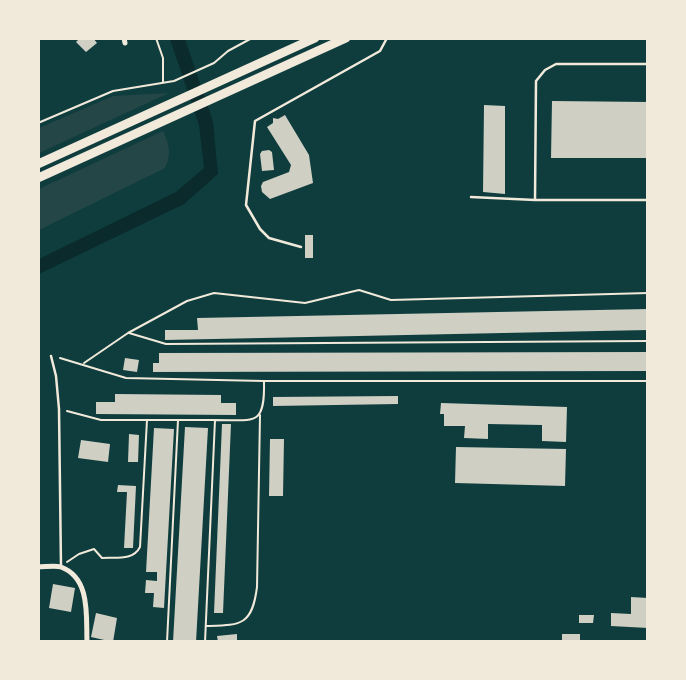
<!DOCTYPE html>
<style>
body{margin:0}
#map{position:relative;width:686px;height:680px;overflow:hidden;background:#0f3d3e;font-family:Inter,sans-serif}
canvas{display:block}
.frame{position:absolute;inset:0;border:40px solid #f1e9da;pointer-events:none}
</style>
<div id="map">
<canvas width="686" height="680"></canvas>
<div class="frame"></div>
</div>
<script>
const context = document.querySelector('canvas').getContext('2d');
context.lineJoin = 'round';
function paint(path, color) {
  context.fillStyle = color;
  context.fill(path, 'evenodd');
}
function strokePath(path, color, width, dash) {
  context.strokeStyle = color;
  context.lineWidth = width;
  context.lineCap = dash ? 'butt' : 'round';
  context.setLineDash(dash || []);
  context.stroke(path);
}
const green = new Path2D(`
 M169 93 39 153V128L113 96Z
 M163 131C169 145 172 153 165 168L39 230V189Z`);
const water = new Path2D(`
 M170 39H185L213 122 218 174 184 204 39 274V259L176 192 204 168 199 125Z`);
const building = new Path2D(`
 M80 38H93L97 43 86 52 76 42Z
 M552 101 648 102V158H551Z
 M484 105 505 106V194L483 192Z
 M285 115 309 155 313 183 270 199 262 192 261 186 263 182 289 172 291 165 267 127 273 123V118L278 119Z
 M269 150 272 152 274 170 262 171 260 154 262 151Z
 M305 235H313V258H305Z
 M648 309V330L165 340V330H198L197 318Z
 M648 352V371L153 372V363H159V353Z
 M125 358 139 360 137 372 123 370Z
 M115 394 221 395V403H236V415L96 414V402H115Z
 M398 396V404L273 406V397Z
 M441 403 567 407 566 442 542 441V425L488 424V439L464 438 465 426H444V414H440Z
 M222 424H231L223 613H214Z
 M185 427 208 428 196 642H173Z
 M154 428 174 429 164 608 153 607 154 593H145L146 580 157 581V572H146Z
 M129 434 139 435 138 462H128Z
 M270 439H284L283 496H269Z
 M81 440 110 444 108 462 78 458Z
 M456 447 566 449 565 486 455 483Z
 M118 485 136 486 133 548H124L127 492H117Z
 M53 584 75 588 71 612 49 608Z
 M631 597 648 598V628L611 626V613L631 614Z
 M96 613 117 618 113 642 91 637Z
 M579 615H594L593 623H579Z
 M237 634V642H218L217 636Z
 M562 634H580V642H562Z`);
const path = new Path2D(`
 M156 38 163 58V82
 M38 123 113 91 174 81 214 63 228 51 252 38
 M129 333 166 344 648 341
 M60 358 126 378 264 381H648
 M84 363 128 333 187 301 214 293 305 303 359 290 391 300 648 293
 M67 411 101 420H214
 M67 562 79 554 94 549 102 558C116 557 133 561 140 547L147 420
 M206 626C241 625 252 626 257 587L260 415
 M167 642 178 420
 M205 642 215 420C255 420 265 427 264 381`);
const service = new Path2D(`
 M471 197 535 200H648
 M535 200 536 81 545 70 556 64H648
 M301 247 269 238 260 229 246 205 255 121 380 51 387 38
 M51 356 56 376 59 409 61 567`);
const minor = new Path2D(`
 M124 38 125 43
 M38 567C45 567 55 565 61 567 91 578 86 617 87 642`);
const primary = new Path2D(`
 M38 164 315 38
 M38 178 346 38`);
paint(green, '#244646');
paint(water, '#0a2a2b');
paint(building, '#cfcfc3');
strokePath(path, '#f1e9da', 2);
strokePath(service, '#f1e9da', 2.5);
strokePath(minor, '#f1e9da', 5);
strokePath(primary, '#f1e9da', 9);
</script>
